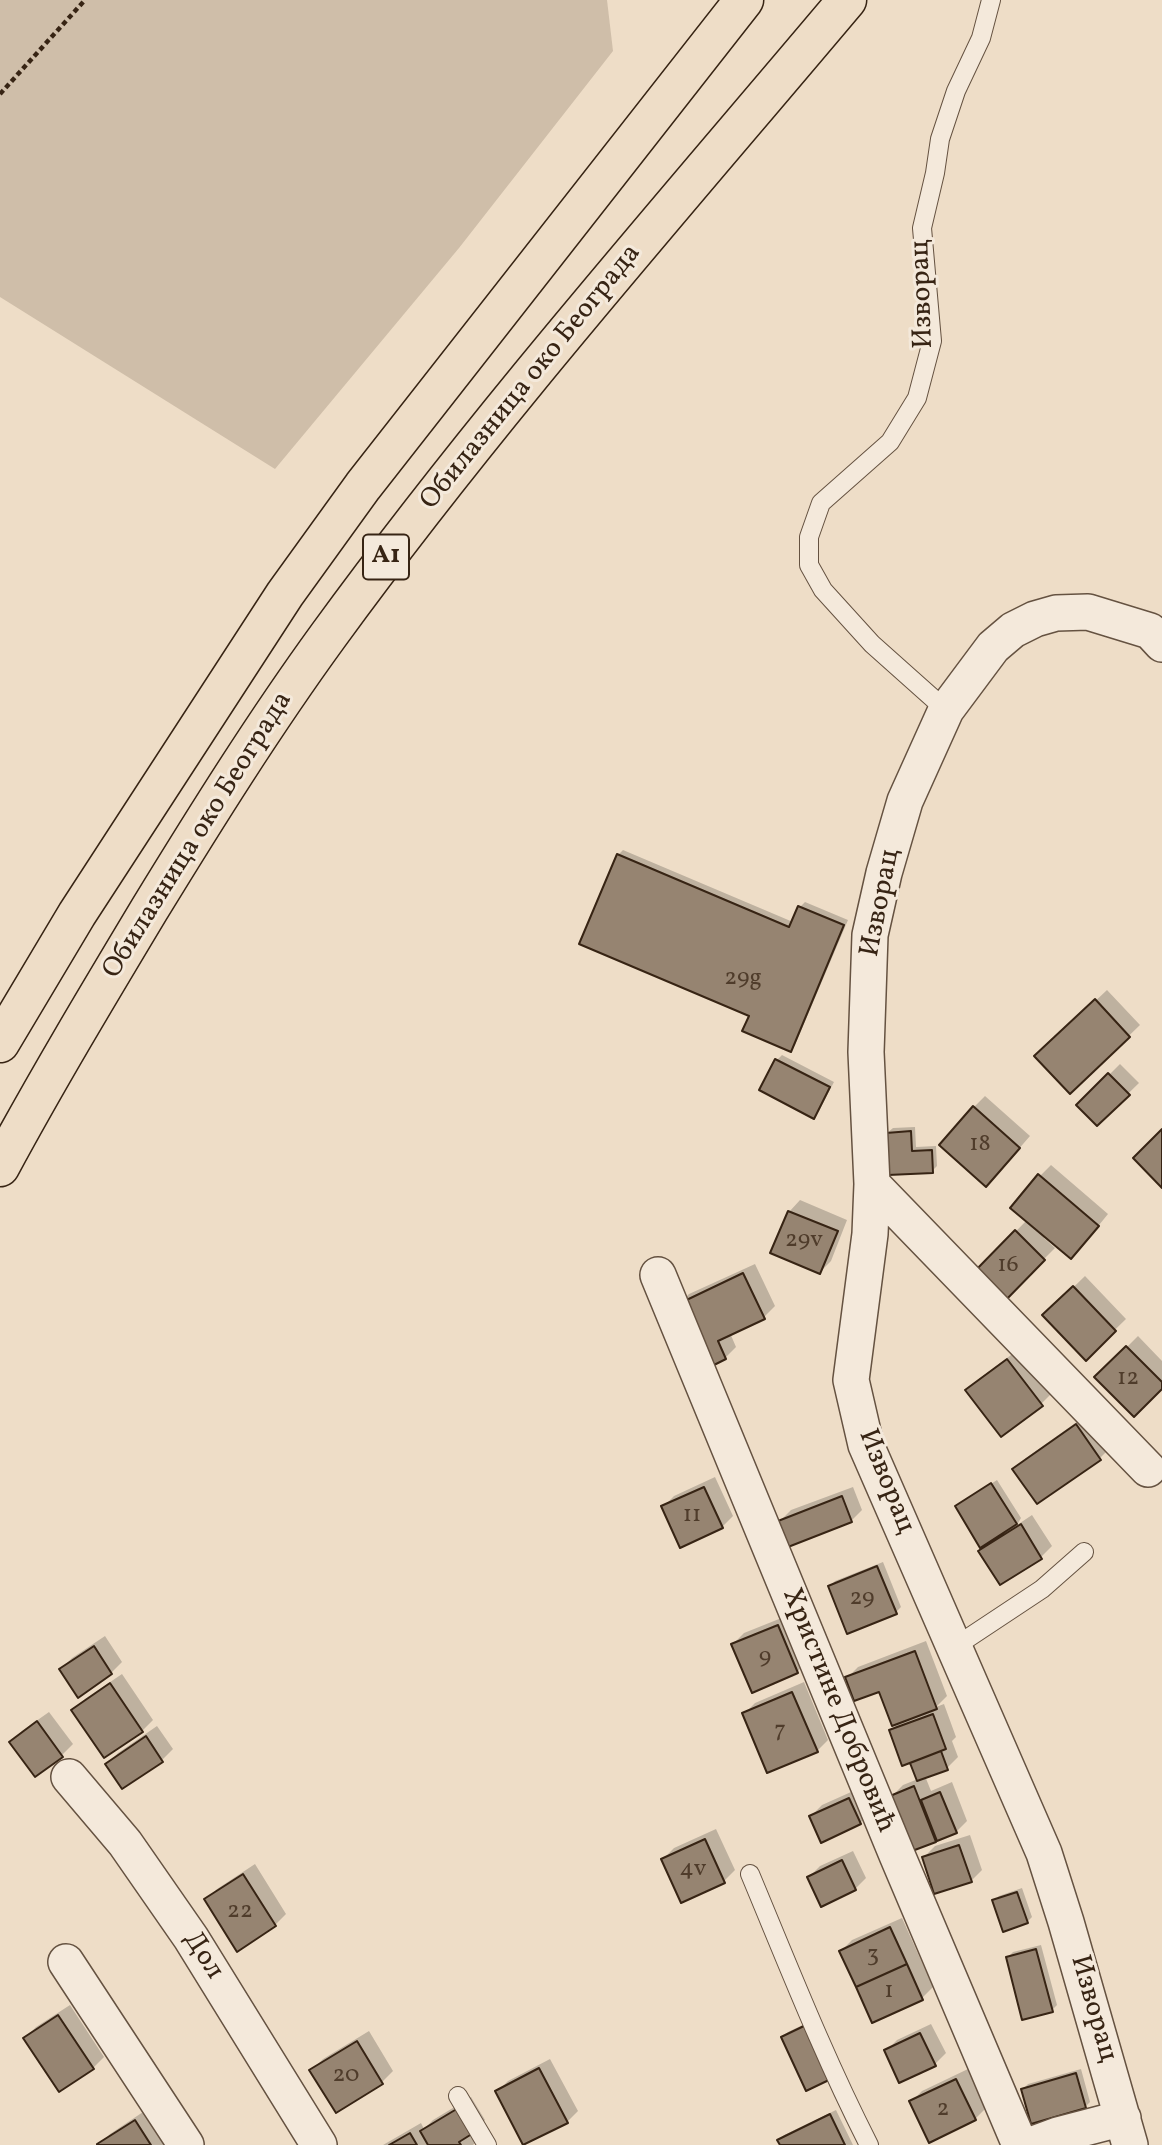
<!DOCTYPE html>
<meta charset="utf-8">
<style>
body{margin:0}
canvas{display:block;background:#eeddc7}
</style>
<canvas width="1162" height="2145"></canvas>
<script>
const context = document.querySelector('canvas').getContext('2d');
context.lineJoin = 'round';
function paint(path, color) {
  context.fillStyle = color;
  context.fill(path, 'evenodd');
}
function strokePath(path, color, width, dash) {
  context.strokeStyle = color;
  context.lineWidth = width;
  context.lineCap = dash ? 'butt' : 'round';
  context.setLineDash(dash || []);
  context.stroke(path);
}
function write(font, color, halo, rows, align = 'center') {
  context.font = font + ' Vollkorn,serif';
  context.lineWidth = 6;
  context.setLineDash([]);
  context.textBaseline = 'middle';
  context.strokeStyle = halo;
  context.fillStyle = color;
  for (const [text, x, y, turn = 0] of rows) {
    context.save();
    context.translate(x, y);
    context.rotate((+turn || 0) * Math.PI / 180);
    context.textAlign = isNaN(turn) ? turn : align;
    if (halo) context.strokeText(text, 0, 0);
    context.fillText(text, 0, 0);
    context.restore();
  }
}
const green = new Path2D(`
 M0 0H607L613 51 459 248 275 469 0 297Z`);
const shadow = new Path2D(`
 M623 850 793 922 800 907 805 902 848 920 795 1045 790 1050 751 1015 618 855Z
 M1107 990 1140 1025 1071 1092 1037 1056Z
 M782 1055 834 1082 819 1111 814 1116 762 1089 777 1060Z
 M1120 1064 1139 1083 1097 1124 1079 1105Z
 M985 1096 1030 1136 997 1174 974 1107Z
 M915 1127 916 1147 936 1146 937 1166 932 1171 887 1133 893 1128Z
 M1051 1165 1108 1214 1082 1246 1046 1236 1044 1238 1055 1248 1002 1301 974 1274 1027 1220 1040 1176Z
 M800 1200 847 1220 831 1261 820 1272 789 1212Z
 M755 1264 775 1306 764 1317 730 1333 736 1347 725 1358 678 1305 689 1294Z
 M1085 1276 1126 1319 1086 1358 1044 1316Z
 M1138 1336 1162 1361V1387L1097 1377Z
 M1019 1349 1052 1393 1041 1404 968 1390 979 1379Z
 M1088 1414 1111 1447 1100 1458 1038 1502 1015 1469 1026 1458Z
 M715 1477 733 1516 722 1527 663 1507 674 1496Z
 M997 1480 1021 1518 1017 1525 1032 1515 1052 1546 1041 1557 1000 1583 980 1551 992 1540 957 1506Z
 M853 1487 862 1510 851 1521H780L791 1510Z
 M883 1562 901 1607 896 1612 830 1586 835 1581Z
 M789 1615 808 1661 797 1672 733 1644 744 1633Z
 M105 1636 122 1662 111 1673 79 1695 61 1669 72 1658Z
 M926 1641 947 1696 936 1707 944 1704 956 1737 952 1741 958 1757 947 1768 925 1776 931 1791 952 1782 967 1821 956 1832 913 1849 892 1796 903 1785 918 1779 911 1761 891 1730 901 1721 880 1690 847 1678 858 1667Z
 M122 1674 153 1720 142 1731 74 1710 85 1699Z
 M804 1682 828 1740 817 1751 744 1714 755 1703Z
 M49 1712 73 1744 62 1755 35 1775 11 1742 22 1731Z
 M157 1726 173 1749 162 1760 123 1787 107 1764 118 1753Z
 M860 1788 871 1812 860 1823 811 1816 822 1805Z
 M716 1829 735 1870 724 1881 663 1859 674 1848Z
 M970 1835 982 1870 971 1881 924 1857 935 1846Z
 M853 1851 866 1878 855 1889 809 1877 820 1866Z
 M255 1864 286 1914 275 1925 237 1949 206 1900 217 1889Z
 M1022 1888 1032 1917 1027 1922 994 1901 999 1896Z
 M902 1918 933 1987 922 1998 873 2021 841 1951 852 1940Z
 M1041 1945 1057 2005 1052 2010 1008 1957 1013 1952Z
 M70 2005 104 2057 93 2068 25 2038 36 2027Z
 M811 2021 835 2073 783 2037 788 2032Z
 M931 2024 946 2053 935 2064 886 2051 897 2040Z
 M369 2031 393 2071 382 2082 336 2110 312 2070 323 2059Z
 M550 2059 578 2111 567 2122 497 2092 508 2081Z
 M968 2069 986 2108 975 2119 911 2102 922 2091Z
 M1081 2069 1090 2102 1085 2107 1023 2089 1028 2084Z
 M471 2097 485 2120 474 2131 476 2142 473 2145H383L421 2123 424 2129 433 2120Z
 M146 2110 168 2145H100L110 2134Z
 M836 2110 853 2145H782L779 2140 784 2135Z`);
const building = new Path2D(`
 M617 854 789 927 798 906 844 925 791 1052 742 1031 749 1016 579 944Z
 M1095 999 1130 1037 1070 1094 1034 1056Z
 M775 1059 830 1087 814 1119 759 1090Z
 M1108 1073 1130 1095 1097 1126 1076 1105Z
 M973 1106 1020 1148 986 1187 939 1145Z
 M1162 1129V1188L1133 1158Z
 M911 1131 912 1151 932 1150 933 1173 888 1175 886 1133Z
 M1038 1174 1099 1226 1071 1259 1010 1208Z
 M788 1211 838 1231 820 1274 770 1253Z
 M1015 1230 1045 1260 1002 1304 972 1274Z
 M743 1273 765 1319 718 1341 726 1359 706 1369 676 1305Z
 M1073 1286 1116 1331 1086 1361 1042 1315Z
 M1126 1346 1162 1382V1389L1134 1417 1094 1377Z
 M1007 1359 1043 1406 1001 1437 965 1390Z
 M1076 1424 1101 1460 1037 1504 1012 1469Z
 M991 1483 1017 1524 980 1548 955 1506Z
 M704 1487 723 1528 680 1548 661 1506Z
 M842 1496 852 1522 788 1547 778 1521Z
 M1021 1524 1042 1559 1000 1585 978 1551Z
 M877 1566 897 1614 847 1634 828 1586Z
 M778 1625 798 1673 752 1693 731 1644Z
 M94 1646 112 1674 78 1698 59 1669Z
 M915 1651 937 1709 892 1726 879 1692 854 1701 845 1677Z
 M110 1683 143 1732 104 1758 71 1710Z
 M792 1692 818 1752 767 1773 742 1713Z
 M933 1714 946 1749 902 1766 889 1730Z
 M37 1721 63 1757 35 1777 9 1742Z
 M146 1736 163 1762 122 1789 105 1764Z
 M941 1751 948 1770 917 1781 910 1763Z
 M914 1786 936 1842 912 1851 890 1796Z
 M940 1792 957 1833 937 1841 921 1800Z
 M849 1798 861 1824 821 1843 809 1816Z
 M705 1839 725 1883 681 1903 661 1859Z
 M959 1845 972 1882 934 1894 922 1857Z
 M842 1860 856 1890 821 1907 807 1877Z
 M243 1874 276 1926 237 1952 204 1899Z
 M1017 1892 1028 1923 1003 1932 992 1900Z
 M890 1927 907 1964 856 1987 839 1951Z
 M1036 1949 1053 2012 1022 2020 1006 1957Z
 M907 1964 923 2000 872 2023 856 1987Z
 M58 2015 94 2069 59 2092 23 2038Z
 M806 2025 831 2079 806 2091 781 2037Z
 M920 2033 936 2066 899 2083 884 2050Z
 M357 2041 383 2084 336 2113 309 2070Z
 M539 2068 568 2123 523 2145 495 2091Z
 M1076 2073 1086 2108 1031 2124 1021 2089Z
 M956 2079 976 2120 929 2143 909 2101Z
 M460 2107 475 2132 459 2142 461 2145H428L420 2131Z
 M830 2114 845 2145H780L777 2140Z
 M135 2120 151 2145H97V2144Z
 M410 2133 417 2145H389Z`);
const path = new Path2D(`
 M0 94 85 0`);
const service = new Path2D(`
 M946 710 872 644 823 590 809 565V537L821 503 890 442 917 398 932 341 922 228 935 173 940 139 956 91 981 38 991 0
 M953 1648 1042 1589 1084 1552
 M750 1874C788 1965 824 2057 869 2145
 M458 2096 487 2145`);
const minor = new Path2D(`
 M872 1184 1148 1469
 M658 1275 897 1855 1020 2145
 M69 1777 125 1843 191 1938 319 2145
 M66 1962 186 2145
 M1031 2145 1058 2135 1123 2118
 M1130 2145 1066 1922 1044 1853 866 1445 851 1380 870 1234 872 1184 866 1052 870 935 884 873 905 801 946 710 993 647 1013 630 1035 619 1056 613 1088 612 1150 631 1162 644`);
const motorway = new Path2D(`
 M0 1043 77 914 285 594 363 486 744 0
 M0 1167C47 1080 98 995 149 910 206 817 264 724 328 636 489 415 671 209 847 0`);
const numberNames = [
 ["29g",743,980],
 ["18",980,1146],
 ["29v",804,1242],
 ["16",1008,1267],
 ["12",1128,1380],
 ["11",692,1517],
 ["29",862,1600],
 ["9",765,1659],
 ["7",780,1733],
 ["4v",693,1871],
 ["22",240,1913],
 ["3",873,1957],
 ["1",889,1993],
 ["20",346,2077],
 ["2",943,2111]
];
const shields = [
 [386,557,46]
];
const shieldNames = [
 ["A1",386,557]
];
const streetNames = [
 ["Изворац",924,294,-92],
 ["Обилазница око Београда",532,378,-51],
 ["Обилазница око Београда",199,836,-58],
 ["Изворац",882,903,-79],
 ["Изворац",885,1482,68],
 ["Христине Добровић",837,1711,68],
 ["Дол",202,1956,57],
 ["Изворац",1092,2009,74]
];
paint(green, '#cfbea9');
paint(shadow, '#0003');
paint(building, '#968471');
strokePath(building, '#372414', 2);
strokePath(service, '#655241', 20);
strokePath(minor, '#655241', 38);
strokePath(motorway, '#372414', 41);
strokePath(path, '#372414', 4.5, [5, 3.5]);
strokePath(service, '#f4e9db', 18);
strokePath(minor, '#f4e9db', 35);
strokePath(motorway, '#eeddc7', 38);
write('24px', '#4f3c2b', null, numberNames);
for (const [x, y, w] of shields) {
  const box = new Path2D();
  box.roundRect(x - w / 2, y - 22.5, w, 45, 5);
  context.fillStyle = '#f4e9db';
  context.fill(box);
  strokePath(box, '#372414', 2);
}
write('bold 26px', '#372414', null, shieldNames);
write('28px', '#372414', '#f4e9db', streetNames);
</script>
